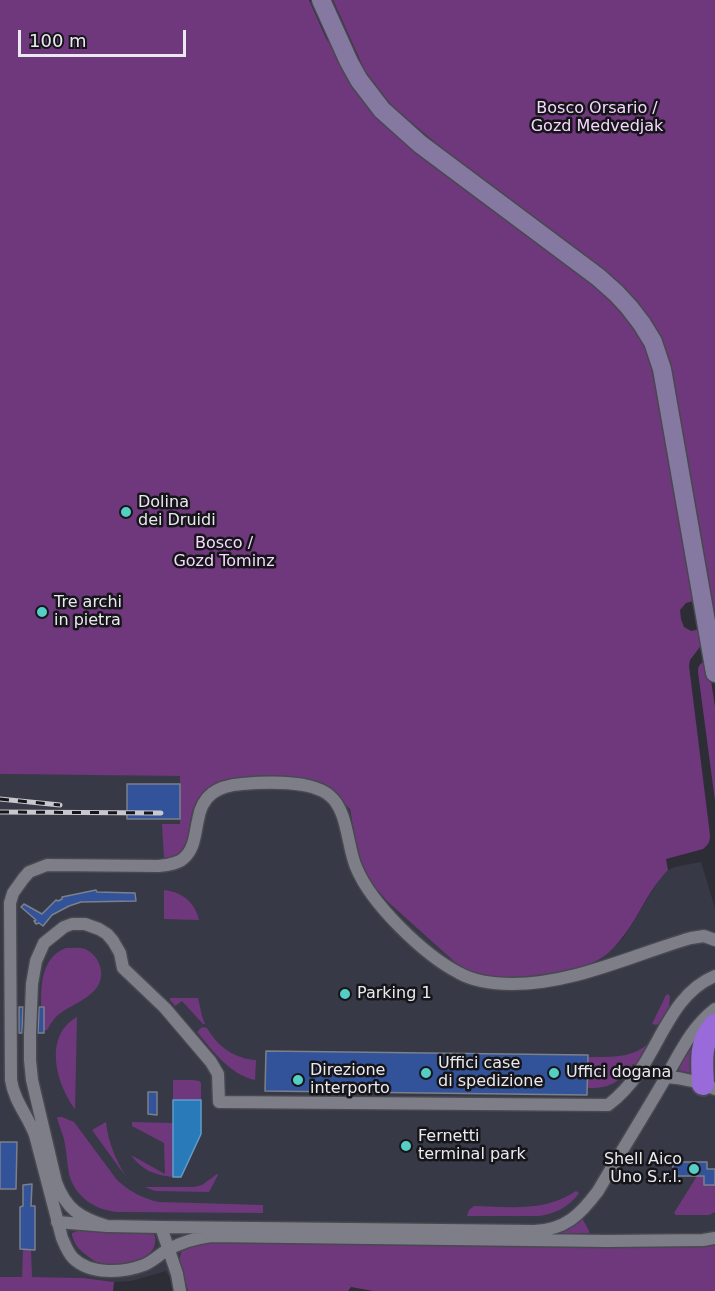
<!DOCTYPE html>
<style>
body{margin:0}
#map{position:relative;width:715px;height:1291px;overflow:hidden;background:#2d2d36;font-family:"DejaVu Sans",sans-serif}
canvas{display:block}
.scale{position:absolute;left:18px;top:30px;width:168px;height:27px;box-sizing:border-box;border:3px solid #e9e9ef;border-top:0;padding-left:8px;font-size:18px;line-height:21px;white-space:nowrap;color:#e9e9ef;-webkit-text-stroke:4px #16161a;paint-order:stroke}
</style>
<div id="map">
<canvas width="715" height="1291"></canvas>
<div class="scale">100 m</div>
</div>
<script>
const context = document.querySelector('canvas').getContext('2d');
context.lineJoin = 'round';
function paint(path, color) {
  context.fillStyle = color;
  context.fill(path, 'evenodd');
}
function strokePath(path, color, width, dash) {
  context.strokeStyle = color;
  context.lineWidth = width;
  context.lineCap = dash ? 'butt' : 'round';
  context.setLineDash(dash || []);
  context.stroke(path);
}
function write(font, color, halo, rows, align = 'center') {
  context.font = font + ' "DejaVu Sans",sans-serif';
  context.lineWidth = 5;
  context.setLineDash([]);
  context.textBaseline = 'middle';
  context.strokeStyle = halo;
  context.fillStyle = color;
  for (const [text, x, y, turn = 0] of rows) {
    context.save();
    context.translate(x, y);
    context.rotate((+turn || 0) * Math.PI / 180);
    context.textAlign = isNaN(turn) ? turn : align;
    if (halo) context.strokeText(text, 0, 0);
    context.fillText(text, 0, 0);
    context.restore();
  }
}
const built = new Path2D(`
 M0 774 344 777 358 856 375 887 388 901 457 964 467 971 567 970 599 959 614 947 624 937 660 878 668 870 675 867 701 862 715 908V1249L182 1269 186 1283 188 1291H173L172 1282 166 1271 131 1281 114 1282 84 1278 0 1277Z`);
const green = new Path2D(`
 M0 0H309L326 38 348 74 412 146 592 284 625 316 636 331 648 354 687 529 697 600 686 603 680 610 681 619 684 627 691 631 701 629 703 643 690 660 689 666 710 835C710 842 708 845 703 849L666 859 668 870C646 892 637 923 616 945 611 951 605 956 598 960 571 974 516 983 486 977 475 975 466 971 457 964L387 901 375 887 366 874 358 856 350 809 338 797 321 785 206 792C200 798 195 804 192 812 187 831 191 857 164 858L162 824H180V776L0 774Z
 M333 0H715V619L669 361 657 330 637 302 616 280 450 155 392 106 365 71Z
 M704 662 707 664 709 667 715 707V801L698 672C698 667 699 664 704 662Z
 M164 890C182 892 195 902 199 920L164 919Z
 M66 948C72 948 79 947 85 949 92 952 98 959 100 966 108 994 74 1002 58 1015 53 1019 50 1025 47 1030H42C42 1003 34 960 66 948Z
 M668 994 670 997 669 1006 670 1013C665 1020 661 1027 652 1024L666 995Z
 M170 998H198L202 1016 205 1024H203L182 1001 175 1006 170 1000Z
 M77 1017 75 1109C56 1083 43 1036 77 1017Z
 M202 1027 207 1028C217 1046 235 1059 256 1060L255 1080C229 1074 213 1051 197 1032Z
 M695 1035 698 1075 678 1070Z
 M652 1040 637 1066 633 1064C620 1082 609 1089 587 1088L588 1057C611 1057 634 1059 652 1040Z
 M173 1080H193L199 1081 201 1083V1100H173Z
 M57 1117H62L74 1122 117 1180C129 1191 143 1199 159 1202L263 1205V1213L119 1212C96 1211 75 1197 69 1174 67 1164 67 1154 65 1145 64 1135 59 1127 57 1117Z
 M106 1122C108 1142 116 1160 126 1177L92 1130Z
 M132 1122 173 1123V1177C154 1175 142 1170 131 1155L165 1174 164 1143 132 1126Z
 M217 1174 218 1175 209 1192 155 1191 145 1187H194L202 1185Z
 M697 1176H704V1185H715V1212L709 1215H676L674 1213Z
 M576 1191 579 1193C569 1207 555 1214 539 1216H467L469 1210 474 1206C510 1207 545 1212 576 1191Z
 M582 1218 589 1231V1233H561L562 1231Z
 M77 1231H150C155 1234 156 1237 155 1243 153 1262 116 1267 102 1264 95 1262 90 1258 85 1254 78 1249 74 1243 72 1235V1233Z
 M215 1242 715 1245V1291H373L351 1287 348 1291H188C185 1275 175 1264 183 1248L195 1244Z
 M23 1250H31L32 1277 84 1278 114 1282 113 1291H0V1277H22Z`);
const water = new Path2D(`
 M173 1100H201V1134L181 1177H173Z`);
const building = new Path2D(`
 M127 784H180V819H127Z
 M96 890 97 892 135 893 136 901 81 902 69 906 52 915 43 926 39 923 36 924 34 921 36 920 21 907 24 904 42 914 56 900 58 901 62 899V897Z
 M19 1007H23L22 1033H19Z
 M39 1007H44V1033H38Z
 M266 1051 588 1055 587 1095 265 1091Z
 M148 1092H157V1115L148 1114Z
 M0 1142H17L16 1189H0Z
 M673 1162H707V1169H715V1185H704V1176H673Z
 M32 1184 31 1206H35V1250L20 1249V1207L23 1206V1185Z`);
const street = new Path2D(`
 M715 940 704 936 691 938C632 955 574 984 512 984 493 984 475 982 459 973 424 955 371 904 356 867 347 846 348 811 330 796 312 780 265 782 242 784 217 786 202 795 198 820 195 833 195 848 184 858 178 864 167 865 159 866L47 865 29 872 23 879 13 893 10 903 11 1080C14 1101 28 1116 35 1135L62 1238C65 1245 68 1253 73 1258 90 1275 123 1273 144 1265 152 1262 159 1255 167 1250 180 1243 195 1238 211 1236L607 1241 703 1240 715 1238
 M666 1077C685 1078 697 1082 715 1089
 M57 1222 107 1226 161 1227 534 1231C565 1230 580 1215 598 1191 619 1155 641 1120 662 1084 678 1057 690 1028 715 1009
 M107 1226C80 1218 66 1209 56 1182L32 1080 30 1060V1034L32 984 36 961 44 943 64 927 72 924H85L99 929 107 934 113 941 120 953 123 968 165 1008 211 1062 218 1074 219 1102 608 1105C620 1096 630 1085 639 1072 662 1039 675 992 715 976
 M161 1227 177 1274 180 1291`);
const secondary = new Path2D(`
 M321 0 349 62 359 80 382 110 420 144 598 277 616 293 629 307 642 324 653 342 662 369 715 673`);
const highway = new Path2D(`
 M703 1084C702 1063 699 1042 715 1025`);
const rail = new Path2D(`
 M0 799 60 805
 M0 812 161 813`);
const markers = [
 [126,512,6,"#55cec5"],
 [42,612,6,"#55cec5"],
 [345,994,6,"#55cec5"],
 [426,1073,6,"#55cec5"],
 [554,1073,6,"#55cec5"],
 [298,1080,6,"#55cec5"],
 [406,1146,6,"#55cec5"],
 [694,1169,6,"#55cec5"]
];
const parkNames = [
 ["Bosco Orsario /",597,109],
 ["Gozd Medvedjak",597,127],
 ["Bosco /",224,544],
 ["Gozd Tominz",224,562]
];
const poiNames = [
 ["Dolina",138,503],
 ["dei Druidi",138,521],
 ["Tre archi",54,603],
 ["in pietra",54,621],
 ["Parking 1",357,994],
 ["Uffici case",438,1064],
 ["di spedizione",438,1082],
 ["Direzione",310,1071],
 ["interporto",310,1089],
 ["Uffici dogana",566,1073],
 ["Fernetti",418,1137],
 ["terminal park",418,1155],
 ["Shell Aico",682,1160,"right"],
 ["Uno S.r.l.",682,1178,"right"]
];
paint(built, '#383946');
paint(green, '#6f387c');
paint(water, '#287bb8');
strokePath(water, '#629cc8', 1.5);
paint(building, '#32539a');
strokePath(building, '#7b808a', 1.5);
strokePath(street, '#48484f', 15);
strokePath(secondary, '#48484f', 21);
strokePath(highway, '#48484f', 26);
strokePath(street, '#7d7e88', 12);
strokePath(secondary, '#8578a1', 18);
strokePath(highway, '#996ada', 22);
strokePath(rail, '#c7c7cd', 5);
strokePath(rail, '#16161a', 3, [9]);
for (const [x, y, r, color] of markers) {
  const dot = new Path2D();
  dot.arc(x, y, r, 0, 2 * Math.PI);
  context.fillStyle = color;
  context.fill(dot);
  strokePath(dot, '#16161a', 2);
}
write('16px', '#f7d8fe', '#16161a', parkNames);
write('16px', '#e9e9ef', '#16161a', poiNames, 'left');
</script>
